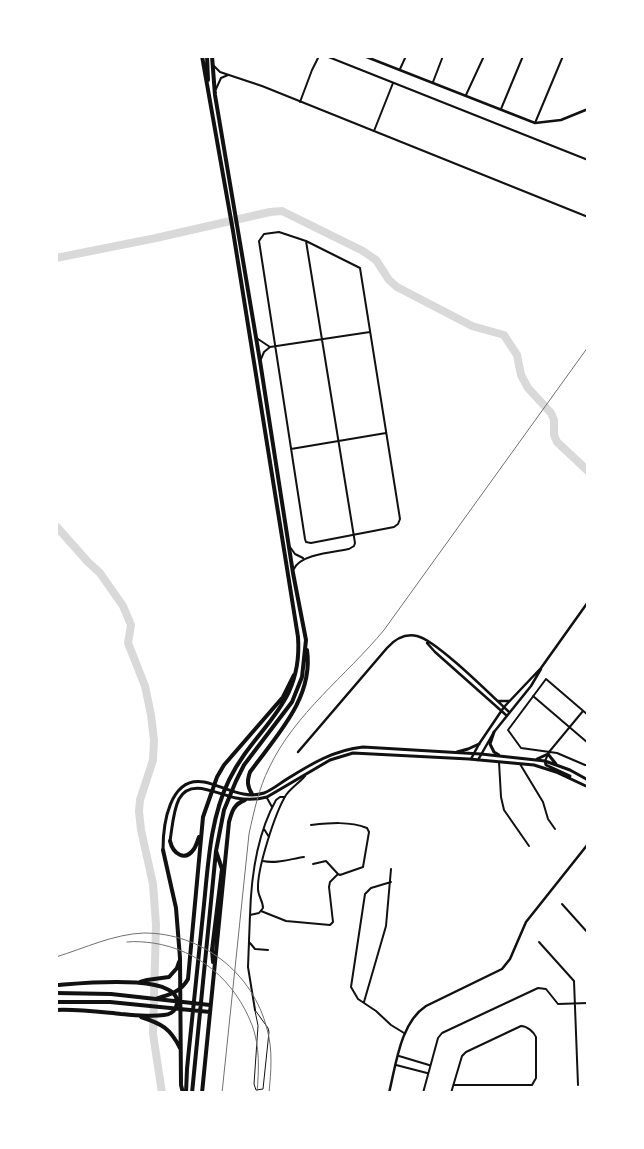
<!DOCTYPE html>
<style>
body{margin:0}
#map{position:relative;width:644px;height:1149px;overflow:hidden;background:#fff;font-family:Signika,sans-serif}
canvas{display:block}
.frame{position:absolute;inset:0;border:58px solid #fff;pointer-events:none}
</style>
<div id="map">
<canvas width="644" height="1149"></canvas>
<div class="frame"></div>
</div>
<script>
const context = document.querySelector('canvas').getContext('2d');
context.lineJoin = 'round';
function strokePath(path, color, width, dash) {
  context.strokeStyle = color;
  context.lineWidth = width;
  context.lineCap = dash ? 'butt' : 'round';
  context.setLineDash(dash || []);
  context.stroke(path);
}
const river = new Path2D(`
 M56 258 156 238 270 212 282 211 363 251 376 260 389 280 397 287 472 326 504 335 517 355 521 375 528 388 551 413 554 420V435L557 442 588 471
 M56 526 88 562 100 573 123 606 131 625 128 643 145 686 151 715 154 740 153 760 140 800 139 811 141 830 153 884 156 925 153 1034 162 1093`);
const service = new Path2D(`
 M255 1010 268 1028 269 1032 263 1089 256 1090 254 1084 258 1026Z`);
const minor = new Path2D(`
 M326 56 588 160
 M213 65 220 72 262 86 588 217
 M400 69 406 56
 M433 82 443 56
 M216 89 221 78 228 75
 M466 95 484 56
 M300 102 312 70 319 56
 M501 109 523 56
 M535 123 563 56
 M374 131 393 83
 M279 232 306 241 360 268 400 519 398 524 394 527 311 543 306 542 305 539 259 241 264 234Z
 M258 339 270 347
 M261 359 264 352 270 347 370 332
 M291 449 386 433
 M290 547 295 554 303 558
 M294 569C300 554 334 552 349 549L354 546 355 543 306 241
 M533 696 588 743
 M588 715 546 679 508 730 521 748 557 753 585 765H588
 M545 761 549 752 583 711
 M499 762 501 797 504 810 529 846
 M520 764 543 802 548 819 555 829
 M267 798 272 807
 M311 825C330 823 349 821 367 828L369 832 363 867 340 875 338 874 326 861 313 864
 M264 829 269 837
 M263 861C276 864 290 859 304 857
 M587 872 588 873
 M391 882 371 888 365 894 351 987 358 999 376 1011 391 1025 404 1033
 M562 904 588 933
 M261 911 286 921 330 925 333 922 329 887 330 882 338 874
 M250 916C251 877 257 834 276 800L280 797H285
 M539 942 574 981 578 1085
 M250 943 255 949 268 950
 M364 1002 386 926 391 869
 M255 1010 248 967 250 915 259 913 263 908C263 901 258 896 258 889 257 869 275 813 286 795 291 788 299 783 305 776
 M399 1056 429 1065
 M396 1065 427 1073
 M423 1093 438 1038 442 1033 538 988 546 989 558 1004 588 1003
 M451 1093 462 1056 466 1052 521 1026C527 1026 534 1032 536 1037V1078L532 1085H454`);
const tertiary = new Path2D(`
 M364 56 535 123 561 120 588 109
 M427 643 435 652 506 715
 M498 701H509
 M298 752 387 648C395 639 404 633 417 636 436 640 492 696 509 712
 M471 759 479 744 504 707 541 668 588 602
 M478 760 494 732 531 686 541 669
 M389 1093C396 1065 400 1023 426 1006L502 969 510 959 526 922 588 844`);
const secondary = new Path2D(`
 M494 732 490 744 494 752 499 755
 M457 752 468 749 479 744
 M537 759 548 754 556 764
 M545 761 546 765 570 776
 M170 841C172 829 173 811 179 799 191 777 218 795 236 798 247 800 256 800 267 797L330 760 353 753 469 759 534 765 556 772 588 787
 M163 850C163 825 169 776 204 782 224 786 243 800 264 793 272 790 279 784 287 779 311 764 334 750 363 747L481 754 545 761 570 770 588 780`);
const trunk = new Path2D(`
 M207 56 208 80
 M252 794C247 786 247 781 250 772 276 736 314 698 307 650
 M170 841C173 854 185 862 194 849 196 846 198 840 199 837
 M163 850 176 908 180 958 181 1085 183 1093
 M213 962 212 950 222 869 216 851
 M140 982 147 980 169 977 177 968 179 962
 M56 985C74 984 189 971 176 1007 174 1012 169 1015 164 1015 150 1017 135 1015 121 1014 100 1012 78 1009 56 1010
 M56 993 111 994 210 1005
 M155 999C169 995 181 992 188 979L203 817 217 777 224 765 283 697 294 675
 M56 1002H110L210 1012
 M141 1017C162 1024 170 1028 180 1048
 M186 1093 187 1069C192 1017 198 965 203 914 208 869 209 821 229 780 256 725 303 707 298 637L233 231 202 56
 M192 1093 216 851 224 810 236 781 244 765 292 702 302 677 306 640 293 573 260 361 215 95 212 56
 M202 1093 229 822C232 811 234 804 245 800`);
const rail = new Path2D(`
 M127 942C136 941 145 942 153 943 199 950 235 981 252 1025 260 1046 259 1070 257 1093
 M56 957C85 948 114 934 144 933 202 933 253 973 267 1029 273 1050 271 1071 269 1093
 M222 1093 249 834C254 811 259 788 269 768 295 713 346 676 384 630L588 347`);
strokePath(river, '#d9d9d9', 8);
strokePath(service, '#111', 1);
strokePath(minor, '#111', 2);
strokePath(tertiary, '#111', 2.5);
strokePath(secondary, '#111', 3);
strokePath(trunk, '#111', 4);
strokePath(rail, '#707070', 1);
</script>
